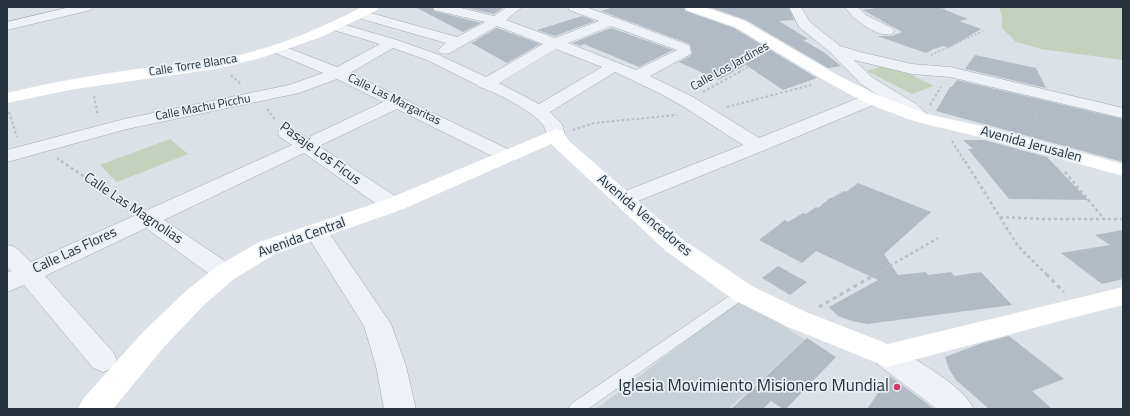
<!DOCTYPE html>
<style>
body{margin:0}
#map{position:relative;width:1130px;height:416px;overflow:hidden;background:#dbe1e6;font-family:"Titillium Web",sans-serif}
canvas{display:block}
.frame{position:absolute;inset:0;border:8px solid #25313d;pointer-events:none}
</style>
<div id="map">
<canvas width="1130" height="416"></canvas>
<div class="frame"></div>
</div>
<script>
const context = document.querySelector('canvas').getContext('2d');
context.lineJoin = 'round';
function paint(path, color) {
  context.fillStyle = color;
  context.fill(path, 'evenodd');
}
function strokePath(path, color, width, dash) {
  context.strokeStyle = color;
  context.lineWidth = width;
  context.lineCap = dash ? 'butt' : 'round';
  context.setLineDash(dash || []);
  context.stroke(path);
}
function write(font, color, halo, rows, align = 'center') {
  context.font = font + ' "Titillium Web",sans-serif';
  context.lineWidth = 3.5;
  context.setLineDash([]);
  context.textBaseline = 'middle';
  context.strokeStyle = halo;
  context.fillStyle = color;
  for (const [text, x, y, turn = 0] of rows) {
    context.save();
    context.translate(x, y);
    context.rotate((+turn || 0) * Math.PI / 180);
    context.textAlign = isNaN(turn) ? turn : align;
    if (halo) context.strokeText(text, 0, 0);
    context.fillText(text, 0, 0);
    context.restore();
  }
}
const built = new Path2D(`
 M742 298 805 340 728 409H596Z`);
const green = new Path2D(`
 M999 7H1123V60L1041 49 1016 42 1002 28V16Z
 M890 64 934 86 912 94 867 71Z
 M170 139 188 154 117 182 100 165Z`);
const building = new Path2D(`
 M415 7H432L434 11 481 23 463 32Z
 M463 7H504L494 14Z
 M614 7H684L686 11 734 28 817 78 783 90 746 65 718 80 679 62 690 56 692 53 690 44 601 11Z
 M709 7H788L794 20 779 21 808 39 803 40 825 53 841 66 828 68 746 20Z
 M882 7H938L968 19 959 21 981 29 949 48 944 46 934 49 926 53 877 36H892L902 32 863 10Z
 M582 16 595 21 555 36 537 30Z
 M497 28 540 44 507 63 471 43 478 40H476Z
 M611 28 673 50 639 67 584 44 581 46 572 43Z
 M975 55 1036 68 1046 88 965 69Z
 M957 80 1123 119V162L936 111 950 87H952Z
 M963 140H984L1047 157 1088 200 1009 199 968 149H973Z
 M858 183 931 212 884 254 898 275 926 272 928 275 951 272 954 276 981 272 1012 305 867 324 852 321 838 316 829 307 878 280 816 251 802 263 759 240 785 220 788 222 803 213 806 214 816 207 818 208 830 198H832L844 191 846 192Z
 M1123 230V279L1102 284 1061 253 1110 245 1095 235Z
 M778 266 807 282 790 295 762 278Z
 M1009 336 1064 379 1032 391 1052 409H989L956 380 949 369 945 357 982 343Z
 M807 338 836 357 786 409H783L771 401 763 409H731Z
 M890 376 934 409H867Z`);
const pathFar3 = new Path2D(`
 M761 17 781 12
 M659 23 679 15
 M902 25 948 7
 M697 42 720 33
 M699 54 741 71
 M931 55 983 31
 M739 72 765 58`);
const pathFar2 = new Path2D(`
 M231 75 242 85
 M703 92 741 71
 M94 96 98 116
 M930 105 941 87
 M727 107 811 85
 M267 109 276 121
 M9 112 17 137
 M1034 129 1036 106
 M573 130 594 123 677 115
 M952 141 965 162
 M57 158 63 162`);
const pathFar1 = new Path2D(`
 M61 161 129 207
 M965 161 1018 246 1047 275
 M1065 172 1105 220
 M1000 217 1042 219H1123
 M874 275 938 238`);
const path = new Path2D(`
 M1046 274 1064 292
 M819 307 876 274`);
const lane = new Path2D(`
 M743 288 748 290 749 293 748 296 588 409H568L571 404 738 290Z`);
const street = new Path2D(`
 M70 7H92L91 10 7 30V22Z
 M433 7H457L494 16 507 7H522L506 20 555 38 599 21 569 10 568 7H586L689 45 691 52 689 55 650 76 693 97 759 138 866 95 872 94 878 95 881 99 878 103 765 150 623 207 615 205 612 200 615 195 743 145 681 105 659 93 615 72 550 112 562 124 565 135 563 139 556 141 549 139C546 135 546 129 543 125 533 111 496 92 479 87L477 85 427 60 393 48 350 73 514 152 517 156 514 160 507 162 500 160 397 109 319 146 401 200 404 205 401 210 393 212 385 210 304 153 164 220 234 267 237 273 234 279 225 282 216 279 146 228 45 276 113 352 117 360 113 368 103 372 93 368 24 285 7 292V273L11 271 7 267V245L15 247 31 262 292 145 280 137 278 133 280 129C291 126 298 132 307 138L383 102 337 79 299 93 127 129 7 162V150L124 119 289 85 323 73 273 52 271 49 273 46 278 45 283 46 337 67 380 44 330 29 328 26 330 23 335 22 397 40 437 54 486 77 543 44 497 26 450 53 445 54 440 53 438 50 446 43 355 17 353 14 355 11 360 10 457 37 485 22 434 10ZM611 26 677 50 636 70 568 43ZM556 49 602 67 539 104 499 83Z
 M789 7H801L810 22 840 46 860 52 912 64 950 67 1123 108V118L950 77 912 74 854 60 873 78 916 104 931 118 928 122 922 123 916 122 904 112 861 84 830 52 799 27Z
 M845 7H858L866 15 892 28 894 31 892 34C877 38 853 19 845 7Z
 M317 225 325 227 391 324 406 366 416 409H384L376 366 364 326 305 232 309 227Z
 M887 345 897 348C920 363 962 385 974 409H937L877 364 873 356 877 348Z`);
const secondary = new Path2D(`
 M362 7H378L377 10 359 19 321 37 261 58 216 69 75 89 7 103V93C52 82 98 74 145 68 175 64 205 62 235 56 279 46 322 28 362 7Z
 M685 7H704L745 21 839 76 878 95 927 114 991 128 1123 164V176L980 137 916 122 866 103 827 82 735 27 686 10Z
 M556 129 563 131 569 141 682 239 752 286 806 312 888 344 1123 287V305L1079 316 887 367 786 326 734 300 666 251 551 144 401 210 275 254 234 279 204 305 163 348 113 409H78L83 399 143 332 186 291 216 267 259 242 385 200Z`);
const markers = [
 [897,387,4,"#d33968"]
];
const farStreetnames = [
 ["Calle Torre Blanca",193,66,-9],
 ["Calle Los Jardines",730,67,-29],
 ["Calle Las Margaritas",394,100,26],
 ["Calle Machu Picchu",203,108,-11]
];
const streetNames = [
 ["Avenida Jerusalen",1031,145,15],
 ["Pasaje Los Ficus",320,154,36],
 ["Calle Las Magnolias",133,209,34],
 ["Avenida Vencedores",644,216,40],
 ["Avenida Central",302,238,-20],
 ["Calle Las Flores",75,251,-25]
];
const nearPoinames = [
 ["Iglesia Movimiento Misionero Mundial",889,387]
];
paint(built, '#c9d1d8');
paint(green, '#c4d1bc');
paint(building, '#b2bbc3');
strokePath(lane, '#a1a9b0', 1);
strokePath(street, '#a1a9b0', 1);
strokePath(pathFar3, '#babfc5', 1.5, [2, 2]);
strokePath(pathFar2, '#babfc5', 2, [2.5, 2.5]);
strokePath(pathFar1, '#babfc5', 2.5, [3, 3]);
strokePath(path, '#babfc5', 3, [4, 4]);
paint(lane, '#eef1f5');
paint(street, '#eef1f5');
paint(secondary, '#fff');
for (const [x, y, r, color] of markers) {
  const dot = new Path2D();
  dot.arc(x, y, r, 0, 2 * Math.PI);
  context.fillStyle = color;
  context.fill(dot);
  strokePath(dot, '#eaf0f4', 1.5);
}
write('12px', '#25313d', '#eaf0f4', farStreetnames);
write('14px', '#25313d', '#eaf0f4', streetNames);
write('17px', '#25313d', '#eaf0f4', nearPoinames, 'right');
</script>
